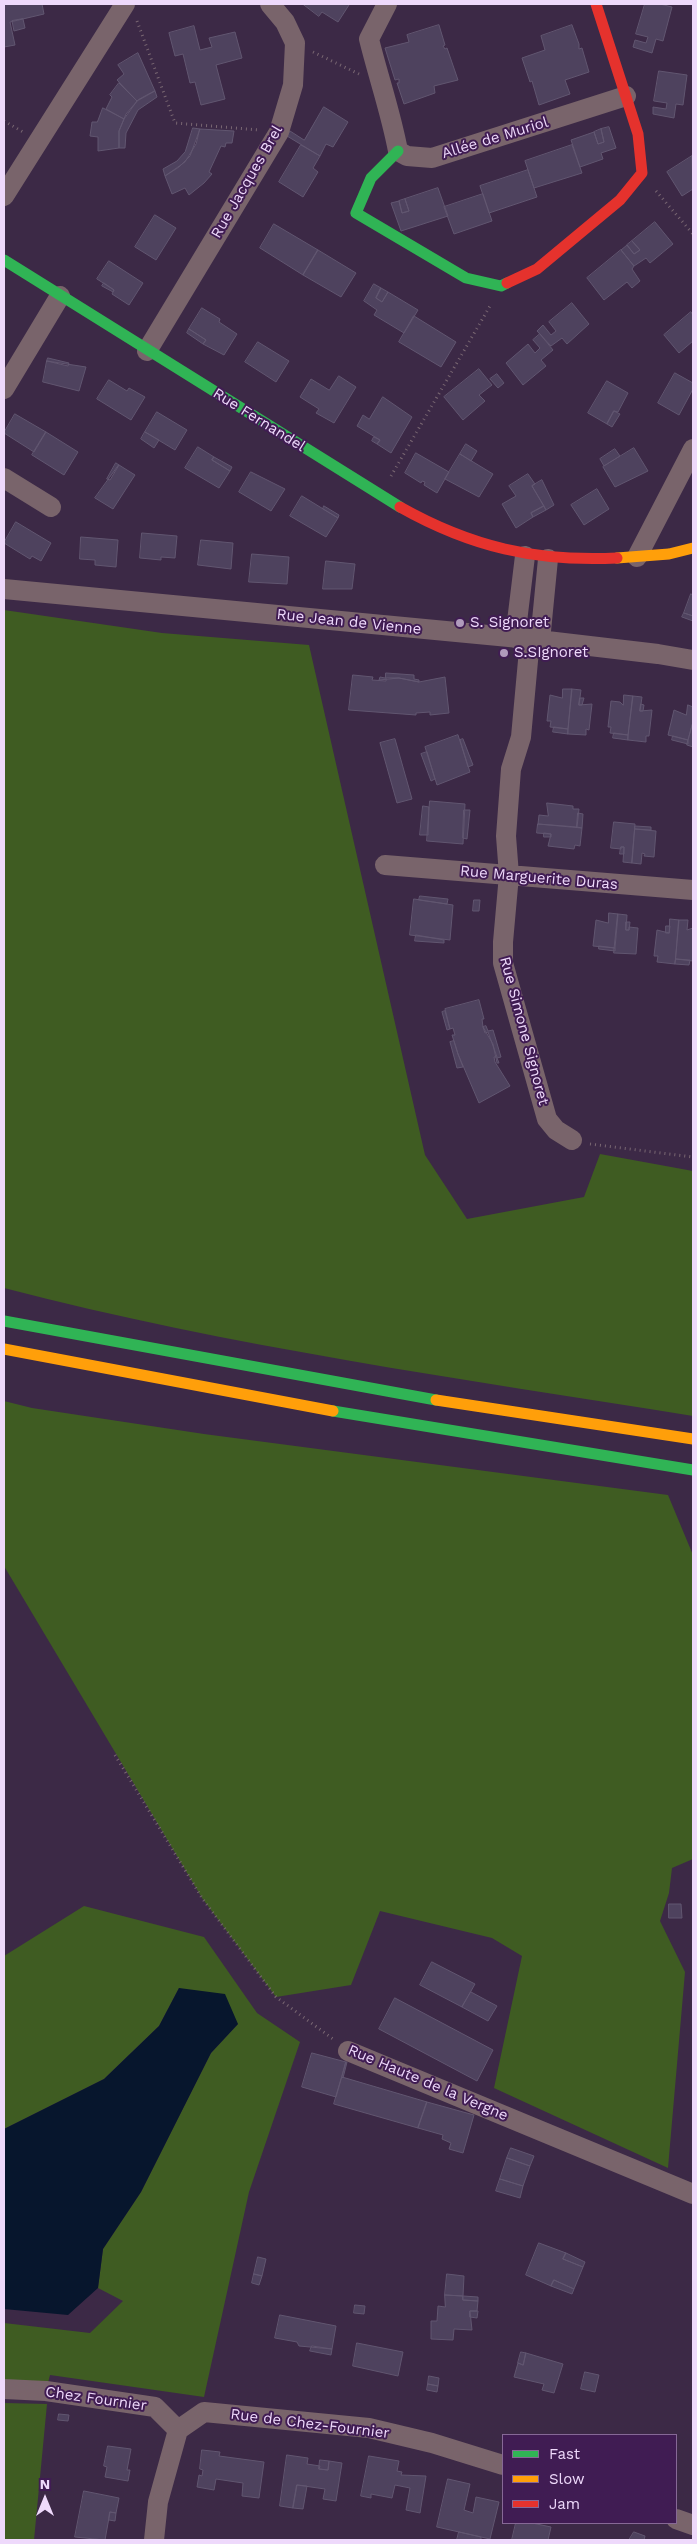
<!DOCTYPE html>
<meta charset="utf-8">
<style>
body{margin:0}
#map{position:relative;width:697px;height:2544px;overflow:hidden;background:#3c2946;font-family:"Work Sans",sans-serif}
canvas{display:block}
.frame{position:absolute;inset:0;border:5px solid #eed9fb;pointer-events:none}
.legend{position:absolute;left:502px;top:2434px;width:175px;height:90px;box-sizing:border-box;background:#401c53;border:1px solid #866896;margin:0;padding:6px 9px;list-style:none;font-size:15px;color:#eed9fb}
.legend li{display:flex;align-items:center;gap:10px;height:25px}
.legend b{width:25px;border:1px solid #866896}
.north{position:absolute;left:20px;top:2474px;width:50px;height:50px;-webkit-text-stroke:4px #401c53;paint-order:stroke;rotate:0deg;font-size:14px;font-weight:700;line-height:20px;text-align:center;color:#eed9fb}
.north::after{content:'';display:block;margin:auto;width:18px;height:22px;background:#eed9fb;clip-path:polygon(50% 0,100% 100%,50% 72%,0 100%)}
</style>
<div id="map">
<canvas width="697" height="2544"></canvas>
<div class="frame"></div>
<ul class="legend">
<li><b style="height:6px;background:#30b455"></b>Fast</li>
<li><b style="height:6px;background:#ff9f0a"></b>Slow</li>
<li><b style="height:6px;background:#e5322d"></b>Jam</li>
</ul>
<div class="north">N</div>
</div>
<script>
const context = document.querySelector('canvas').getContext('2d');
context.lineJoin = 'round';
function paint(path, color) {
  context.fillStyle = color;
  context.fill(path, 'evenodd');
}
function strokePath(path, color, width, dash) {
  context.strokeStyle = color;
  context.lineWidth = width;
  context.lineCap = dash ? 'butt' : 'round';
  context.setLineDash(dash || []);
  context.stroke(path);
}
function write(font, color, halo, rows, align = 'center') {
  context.font = font + ' "Work Sans",sans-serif';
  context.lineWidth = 4;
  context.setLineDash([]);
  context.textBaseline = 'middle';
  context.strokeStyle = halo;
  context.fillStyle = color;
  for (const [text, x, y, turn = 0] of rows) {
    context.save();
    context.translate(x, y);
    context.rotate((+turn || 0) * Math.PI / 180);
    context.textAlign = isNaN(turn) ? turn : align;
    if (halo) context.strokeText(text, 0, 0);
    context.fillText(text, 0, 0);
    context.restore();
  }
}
const green = new Path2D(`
 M4 610 162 633 309 645 425 1155 467 1219 584 1197 600 1154 693 1171V1416C463 1379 230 1347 4 1288Z
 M4 1401 32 1408 204 1434 668 1495 693 1555V1859L672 1868 669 1893 660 1921 685 1972 668 2168 494 2088 522 1956 492 1938 380 1911 351 1985 276 1997 202 1898 4 1566Z
 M84 1906 204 1937 257 2013 300 2042 249 2192 204 2397 50 2375 46 2391 4 2389V2323L90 2333 123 2301 98 2288 103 2249 141 2192 211 2053 238 2024 179 1988 159 2026 104 2079 4 2129V1956Z
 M4 2403 47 2404 34 2540H4Z`);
const water = new Path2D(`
 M179 1988 225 1994 238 2024 211 2053 141 2192 103 2249 98 2288 68 2315 4 2309V2129L104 2079 159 2026Z`);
const building = new Path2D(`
 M4 4H42L44 14 10 22 15 45 4 47Z
 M303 4H347L349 5 338 22 322 12 319 16Z
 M645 4H660L672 7 663 41 656 39 652 53 633 47 635 40 646 43 648 37 636 34Z
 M23 19 25 28 14 31 12 21Z
 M439 25 445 45 443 46 445 49 447 48 458 80 434 86 435 93 404 104 397 83H399V79L395 80 385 48 409 42 407 35Z
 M572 25 579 44V49L582 48 589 72 565 80 570 94 539 105 532 81 530 82 522 58 545 50 541 36Z
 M194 26 200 50 212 47 209 38 235 32 242 58 216 65 225 99 201 105 195 82 190 83 183 54 175 56 169 33Z
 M138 53 155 91 137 101 117 80 124 74 118 65Z
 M659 71 687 75 683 105 676 104 674 118 653 114V107L666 109 667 103 654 101Z
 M119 83 137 101 124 119 106 109 112 97 110 95Z
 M155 91 157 97 138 110 126 133 125 148H119V131L126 114 138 100Z
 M324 107 348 122 333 147 326 144 320 156 287 136 290 131 304 140Z
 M103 108 124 119 119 131V148L98 151V137L90 136 92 122H97Z
 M609 127 616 148 601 153 603 159 580 167 571 140 594 132 598 144 604 142 601 129Z
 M193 128 200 129 190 156 179 167 165 176 163 169 177 161 185 152Z
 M200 129 234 131 232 143H226L225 147 221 146 209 172 212 174 204 183 189 195 185 188 172 194 165 176 185 162 196 144Z
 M601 129 604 142 598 144 594 132Z
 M301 145 320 156 313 168 318 172 303 197 279 182Z
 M572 145 582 173 534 188 525 161Z
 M692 156 693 189 682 196 667 172Z
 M528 170 537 197 489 213 480 186Z
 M438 188 448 216 401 231 391 203 399 201 402 213 409 211 405 199Z
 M483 194 492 221 454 234 444 207Z
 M405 199 409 211 402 213 399 201Z
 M155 215 176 228 156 260 135 247Z
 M655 222 673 244 650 263 646 258 634 266 621 250 627 245 634 254 640 250 632 241Z
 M274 224 318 250 303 275 260 248Z
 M632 241 640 250 634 254 627 245Z
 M318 250 356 273 341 297 303 275Z
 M621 250 634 266 632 269 640 281 632 288 627 282 604 300 587 278Z
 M109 261 143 283 129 305 112 294 114 290 97 279Z
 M104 283 114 290 113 292 102 286Z
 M374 284 381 288 376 298 382 302 388 292 418 310 404 333 374 315 377 310 364 301Z
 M381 288 388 292 382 302 376 298Z
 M572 303 589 324 567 344 562 338 551 346 537 331 543 325 551 335 556 331 549 322Z
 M202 308 220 319 219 322 237 334 224 355 203 344 206 340 189 329Z
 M691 312 693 315V341L679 353 664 335Z
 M414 316 456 342 441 367 399 342Z
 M189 329 206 340 203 344 187 333Z
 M540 334 553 350 541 360 546 366 523 385 506 363 528 344 535 353 540 348 533 340Z
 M258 342 289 361 276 382 245 362Z
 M48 358 69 363 68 366 47 361Z
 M47 361 86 367 79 391 43 382Z
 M479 369 492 385 479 395 485 401 463 420 444 397Z
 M675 373 693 383V389L679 415 658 403Z
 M497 374 504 383 498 388 490 379Z
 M339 376 356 387 334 423 316 413 319 409 300 397 311 379 329 390Z
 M109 380 127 391 129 388 145 397 131 420 97 399Z
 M607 381 628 393 618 412 614 411 607 424 588 413Z
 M383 397 412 417 391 453 377 444 380 440 357 426 363 415 369 419Z
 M614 411 620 414 612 427 607 424Z
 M157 412 187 430 175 450 145 432Z
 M15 414 46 432 34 452 4 433Z
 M46 432 78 452 64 475 32 455Z
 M145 432 159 440 154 448 141 439Z
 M374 437 380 440 377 444 372 441Z
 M466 444 477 451 471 461 460 454Z
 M198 447 214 457 212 460 230 471 219 488 185 468Z
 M634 448 648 471 615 487 603 467Z
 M615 449 620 456 604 466 600 459Z
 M416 453 449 472 437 493 424 485 425 482 422 481 421 483 405 473Z
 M460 454 493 474 479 497 445 479Z
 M214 457 232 467 230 471 212 460Z
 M116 463 119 465 110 480 107 479Z
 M119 465 135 475 113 509 95 498Z
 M251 472 285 489 271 511 239 492Z
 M528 474 535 484 532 486 544 506 531 513 533 517 516 528 502 504 516 496 509 486Z
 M542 480 554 505 546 510 532 486Z
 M597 489 609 509 584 525 571 505Z
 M302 496 338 518 326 537 290 516Z
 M324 506 339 515 338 518 323 509Z
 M544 506 546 510 533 517 531 513Z
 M16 522 51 543 41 561 32 556 30 559 4 543Z
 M142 533 177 536 175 558 161 557V560L140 558Z
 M81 537 118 540 116 567 95 565V560L80 559Z
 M201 540 233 543 231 569 198 565Z
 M252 554 289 557 287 584 249 582Z
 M326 561 355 564 352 589H323Z
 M691 594 693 595V616L684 613Z
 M684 613 693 616V621L682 617Z
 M386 673 414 675V679L419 680V682L399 678 379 680 380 677 385 678Z
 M353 675 373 677 372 680 386 681V678H399L419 682 445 677 449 713 430 715V712L416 713V715L349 710Z
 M563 689H572L568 729 550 727 551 721H547L550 695 562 698Z
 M572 689 581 690 579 705 592 704 589 730 586 729V735L568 734Z
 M624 695 633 696 628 735 610 733 611 727H608L611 701 620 702 623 705Z
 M633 696 642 697 640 711 652 710 649 736H646V742L628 740Z
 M580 698H584L582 705H579Z
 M641 704 644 705 643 711H640Z
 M688 705 693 707V722L688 740 668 735 674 710 686 715Z
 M693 722V747L687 745Z
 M554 727 568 729V734L553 732Z
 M614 733 628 735V740L613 738Z
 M458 735 470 772 437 785 425 747Z
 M673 736 688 740V744L672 740Z
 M395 739 412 799 397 803 380 743Z
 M463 739 473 765 468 767 460 740Z
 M427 752 435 779 431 781 421 754Z
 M430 801 465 804 463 844 427 841Z
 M547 803 573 806V809H579L577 827 538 824 539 815 548 816Z
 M423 806 429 807 428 835H420Z
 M464 810H470L467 839 463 838Z
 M578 813 583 814 582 828 577 827Z
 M614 822 635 824 632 863 623 862 624 847H621V849L611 848Z
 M538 824 582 828 580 846 575 845 574 849 548 846 551 834 537 833Z
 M635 826 651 827V830L635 829Z
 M635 829 656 831 654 857 644 856 645 854 642 853 641 864 632 863Z
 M544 833 551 834V837H544Z
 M621 847H624V854H620Z
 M420 896 448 899 447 904 419 900Z
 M414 899 453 905 450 940 410 935Z
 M474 900H480L479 911H473Z
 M609 913 618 914 615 948 593 946 596 920 608 923Z
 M618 914 627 915 626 930H629V927L638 928 636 954 614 953Z
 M670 919 679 920 675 964 657 962 658 956H654L657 930 669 933Z
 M679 920H688L687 930 693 928V961L676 959Z
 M626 922H630L629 930H626Z
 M666 926H670L669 933H666Z
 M416 935 444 940V943L415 941Z
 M599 946 615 948V951L599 949Z
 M676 959 690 960 689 965 675 964Z
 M479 1000 484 1019H482L483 1027 485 1033 488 1032 497 1057H494L495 1062 510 1086 479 1103 458 1054 452 1035H455L453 1028 450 1029 445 1009Z
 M445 1011 450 1029 447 1030 442 1012Z
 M486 1026 488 1031 493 1030 501 1057 497 1058 499 1063H497L493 1044 483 1027Z
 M454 1041 458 1054 463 1067 457 1068 450 1042Z
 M669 1904H681L682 1918H669Z
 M432 1962 475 1984 462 2007 420 1985Z
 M471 1992 497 2006 488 2021 462 2007Z
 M395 1998 493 2050 477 2081 379 2029Z
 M312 2053 346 2062 336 2097 302 2087Z
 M346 2062H347L343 2078 342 2077Z
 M342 2077 427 2102 418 2128 334 2104Z
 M427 2102 474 2115 463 2153 449 2149 451 2143 442 2139 443 2135 418 2128Z
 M511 2148 534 2156 530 2166 507 2158Z
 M507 2158 530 2166 523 2186 500 2179Z
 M500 2179 523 2186 520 2198 496 2191Z
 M539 2243 566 2253 563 2259 583 2267 574 2289 554 2280 551 2286 526 2275Z
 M566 2253 585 2262 583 2267 563 2259Z
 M258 2257 266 2259 262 2276 254 2274Z
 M254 2274 262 2276 259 2285 252 2283Z
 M447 2274 464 2276 463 2296 445 2295Z
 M554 2280 574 2289 572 2294 551 2286Z
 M445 2295 463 2296V2300L478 2301 477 2311H470L472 2330 454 2329 453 2340 431 2339V2321H437L438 2306 445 2307Z
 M463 2296 478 2297V2301L463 2300Z
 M355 2305 365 2306 364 2314 354 2313Z
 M470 2311H478L477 2318 470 2317Z
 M280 2315 336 2326 332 2349 299 2346 297 2342 275 2338Z
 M357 2343 403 2352 398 2376 353 2366Z
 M312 2346 332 2349 331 2355 310 2351Z
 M521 2352 526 2353 523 2365 518 2363Z
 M526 2353 563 2364 554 2393 542 2390 544 2384 514 2377 518 2363 523 2365Z
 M585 2372 599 2375 595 2392 581 2389Z
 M429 2376 439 2378 438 2386 428 2384Z
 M428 2384 438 2386 437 2392 427 2390Z
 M59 2414 69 2415 68 2421 58 2420Z
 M108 2446 131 2449 127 2470H130L128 2481 105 2477 107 2467 104 2466Z
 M202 2450 220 2452 219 2456 264 2462 259 2498 242 2496 243 2483 216 2479 214 2490 197 2487 199 2475 202 2476 203 2470 200 2469Z
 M287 2455 308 2458 307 2464 320 2466 319 2469 328 2470 329 2461 342 2463 336 2501 323 2499 325 2489 297 2485 293 2508 280 2506Z
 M369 2456 399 2461 397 2471 402 2472 401 2475 426 2476 420 2513 406 2510 410 2488 395 2485 392 2498 371 2494V2498L361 2496Z
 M320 2460 329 2461 328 2470 319 2469Z
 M448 2479 470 2484 464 2510 473 2513 476 2497 499 2502 490 2539 437 2527Z
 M297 2485 307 2486 303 2509 293 2508Z
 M84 2491 119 2498 116 2513 110 2512 105 2540 75 2537Z
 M110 2512 116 2513 115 2521 109 2520Z
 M516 2523H532L551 2527 548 2540H512Z
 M459 2532 481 2537V2540H457Z
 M634 2532 645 2536 644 2540H629Z`);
const path = new Path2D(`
 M137 21 175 123 259 130
 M313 52 359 74
 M4 121 23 132
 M656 191 693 234
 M391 476 490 306
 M590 1144 693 1157
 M115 1755 202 1898 276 1997 333 2039`);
const street = new Path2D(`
 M387 4 369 39C378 76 391 113 398 151L407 156 432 158 626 96
 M4 196 125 4
 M147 351 279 132 293 85 295 43 285 22 270 4
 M4 389 60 296
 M4 478 51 507
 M637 557 693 449
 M4 589 530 639 658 654 693 660
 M515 638 525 556
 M530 639 521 737 511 769 506 836 509 875 503 942V963L547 1119 556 1130 572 1140
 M540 641 548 559
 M385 865 693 890
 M348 2051 693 2194
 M4 2389 46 2391 155 2407 178 2430
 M178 2430 204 2412 369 2428 432 2443 503 2465
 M676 2519 693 2525
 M154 2540 158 2502 178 2430`);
const fast = new Path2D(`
 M398 151 371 178 356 213 466 278 501 286 507 283
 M4 260 400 507
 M4 1321 436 1400
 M333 1411 693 1470`);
const slow = new Path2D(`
 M617 558 669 554 693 548
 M4 1349 333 1411
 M436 1400 693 1439`);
const jam = new Path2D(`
 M507 283 537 269 620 200 642 173 638 134 596 4
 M400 507C471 547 536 562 617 558`);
const markers = [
 [460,623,5,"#b09bbc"],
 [504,653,5,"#b09bbc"]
];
const streetNames = [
 ["Allée de Muriol",495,138,-17],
 ["Rue Jacques Brel",247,182,-60],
 ["Rue Fernandel",259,420,32],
 ["Rue Jean de Vienne",349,622,6],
 ["Rue Marguerite Duras",539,878,5],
 ["Rue Simone Signoret",524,1031,75],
 ["Rue Haute de la Vergne",428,2083,23],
 ["Chez Fournier",96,2399,8],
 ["Rue de Chez-Fournier",310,2424,7]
];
const poiNames = [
 ["S. Signoret",470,623],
 ["S.SIgnoret",514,653]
];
paint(green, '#3f5c22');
paint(water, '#07162d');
paint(building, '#4e425e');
strokePath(building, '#615670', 1);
strokePath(path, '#796772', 3, [1, 4]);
strokePath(street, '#79646b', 20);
strokePath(fast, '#30b455', 11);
strokePath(slow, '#ff9f0a', 11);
strokePath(jam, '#e5322d', 11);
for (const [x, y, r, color] of markers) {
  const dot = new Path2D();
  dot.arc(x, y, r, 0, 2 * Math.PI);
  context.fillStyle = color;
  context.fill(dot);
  strokePath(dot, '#401c53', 2);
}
write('15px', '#eed9fb', '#401c53', streetNames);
write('15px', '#eed9fb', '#401c53', poiNames, 'left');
</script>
